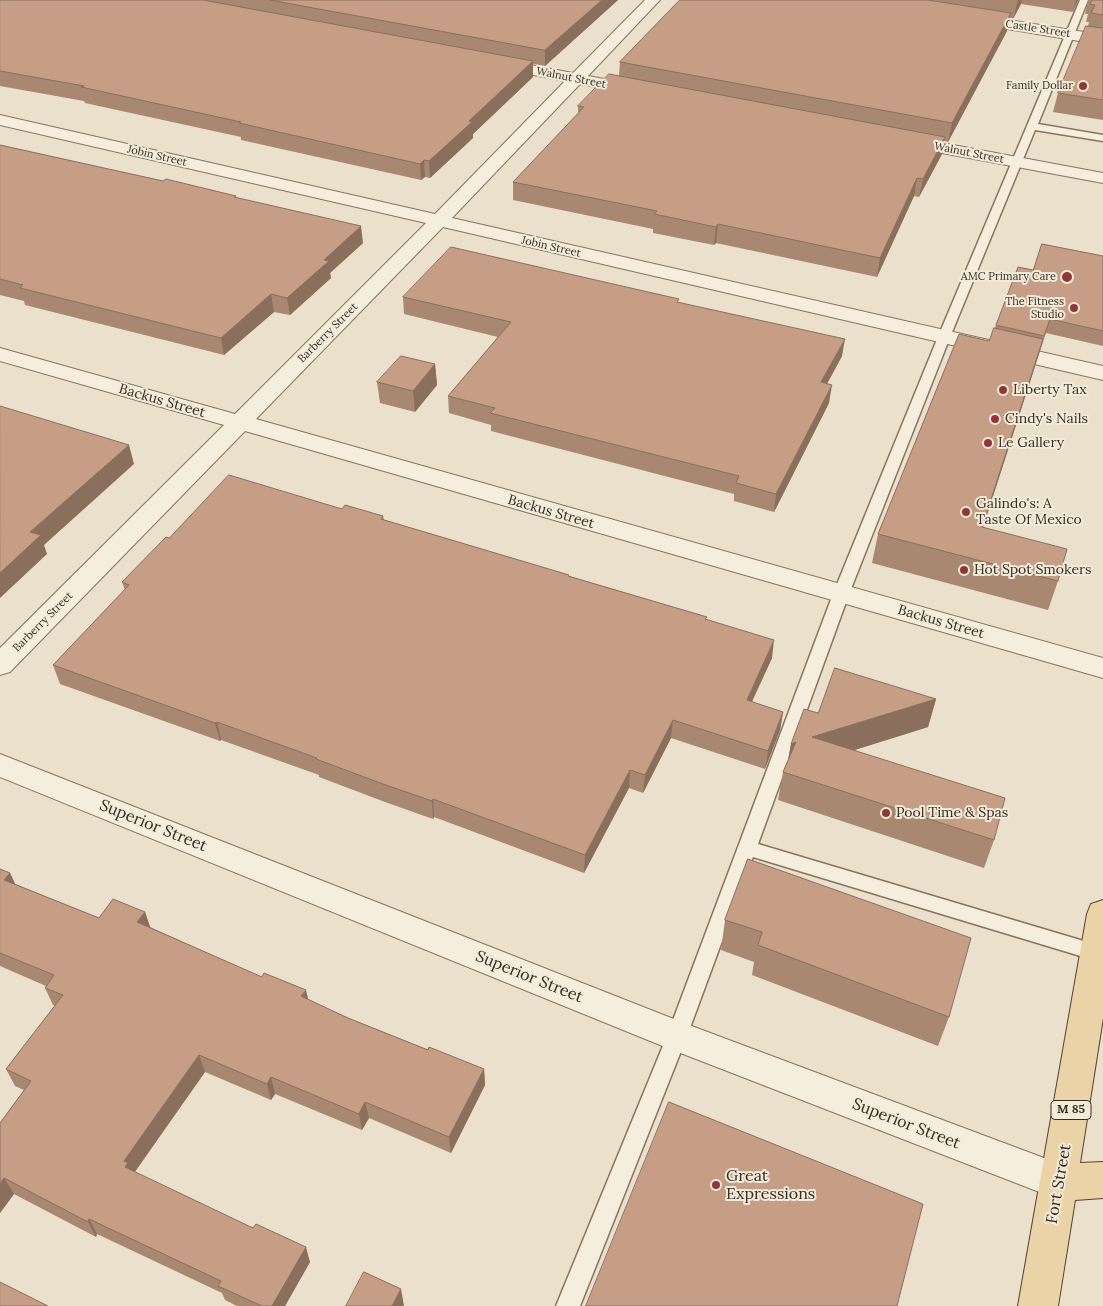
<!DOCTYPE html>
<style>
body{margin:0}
canvas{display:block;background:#ebe0cb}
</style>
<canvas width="1103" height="1306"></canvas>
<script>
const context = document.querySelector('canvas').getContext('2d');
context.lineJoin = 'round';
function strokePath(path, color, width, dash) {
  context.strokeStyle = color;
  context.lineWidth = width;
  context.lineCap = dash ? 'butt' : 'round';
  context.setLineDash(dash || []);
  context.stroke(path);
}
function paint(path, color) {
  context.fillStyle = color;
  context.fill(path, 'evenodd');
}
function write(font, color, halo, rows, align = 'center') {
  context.font = font + ' Lora,serif';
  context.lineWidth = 4;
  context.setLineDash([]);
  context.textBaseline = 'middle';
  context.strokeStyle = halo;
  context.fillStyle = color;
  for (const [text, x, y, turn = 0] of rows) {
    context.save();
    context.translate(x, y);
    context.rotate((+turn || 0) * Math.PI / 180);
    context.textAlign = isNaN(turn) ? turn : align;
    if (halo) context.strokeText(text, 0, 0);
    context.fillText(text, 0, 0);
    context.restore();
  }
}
const lane = new Path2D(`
 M1080 0H1088L1038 124 1103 135V141L1035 130 950 337 849 594 758 844 1097 945 1103 947V959L1097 961 753 857 687 1036 580 1306H556L667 1036 833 594 938 337Z`);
const street = new Path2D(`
 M645 0H660L588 76 643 86 645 90 643 94 637 95 580 84 452 218 1103 366V380L443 227 256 419 1103 658V678L245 431 10 672 0 675V648L224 425 0 361V348L235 414 426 223 0 125V115L435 214 565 81 492 67 490 64 492 61 498 59 573 73Z
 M971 14 1103 35V45L966 22 963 19 966 16Z
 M905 136 1103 173V183L899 145 896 141 899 137Z
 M0 754 689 1025 1060 1164 1073 1169 1079 1182 1073 1195 1060 1200 665 1047 0 777Z`);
const primary = new Path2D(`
 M1103 900V1018L1080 1163 1103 1162V1198L1075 1200 1058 1306H1018L1087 914 1091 904Z`);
const wall = new Path2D(`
 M0 0H618L545 66 533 64V77L473 134V138L430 178 425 177 421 180 241 140V137L85 103 84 101 0 86Z
 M680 0H1078L1073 12 1021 4 1013 19 1010 18 1007 31 948 142 944 141 942 154 919 197 914 196 877 277 716 243 714 245 653 233V229L513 200V182L578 114V106L619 76 620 62Z
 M1088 0H1103V120L1053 112 1058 93 1088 26 1089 22H1086L1088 14H1085Z
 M0 145 237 198 363 243 330 273 331 278 290 315 274 312 224 355 25 305 24 301 0 295Z
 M1103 256V346L1046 333 983 527 1058 581 1048 610 872 563 878 534 989 341 996 325 1033 270Z
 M403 297 679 302 842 356 827 384 829 403 774 512 734 501V494L491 431V425L449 413 448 396 498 337 404 314Z
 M435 364 437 385 415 412 380 403 377 382Z
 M342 509 383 516 384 520 569 575V576L707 617 706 619 772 658 752 702 783 712 780 730 765 769 671 738 643 793 629 788 584 873 434 817 433 819 385 802 319 777V775L221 740 220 741 60 684 53 665 125 590 122 582 169 538Z
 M936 699 928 727 854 750 994 840 984 868 778 800 783 772 788 760 791 744 818 713Z
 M748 859 949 1017 938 1046 752 975 754 962 721 950 725 920Z
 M0 869 10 873 15 884 99 918 145 912 150 927 348 1018 428 1050 484 1069 485 1085 451 1153 369 1118 362 1130 275 1094 271 1100 205 1072 135 1172 310 1262 285 1306H237L225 1300 222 1293 97 1234 96 1237 14 1194 0 1213V1123L24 1090 15 1086 6 1069 55 1006 53 1005 45 988 46 986 0 966Z`);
const shadedWall = new Path2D(`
 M602 0H618L545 66V50Z
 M1018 0H1022L1021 4 1013 19Z
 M1076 0H1078L1073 12Z
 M1011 13 1007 31 948 142 952 123Z
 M533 61V77L473 134V138L430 178 429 161 469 121Z
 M945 137 942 154 919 197 923 179Z
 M424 160 425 177 421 180 420 164Z
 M917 178 914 196 877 277 880 258Z
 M718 224 716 243 714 245 716 227Z
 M361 226 363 243 330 273 331 278 290 315 287 298 324 260Z
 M271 294 274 312 224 355 221 338Z
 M845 339 842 356 818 400 821 382Z
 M1043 339 1035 366 974 555 982 527Z
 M435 364 437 385 415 412 413 391Z
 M832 385 829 403 774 512 776 494Z
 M129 445 134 464 44 545 47 554 0 598V573L30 532Z
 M774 640 772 658 744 718 747 700Z
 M936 699 928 727 807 765 812 737Z
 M783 712 780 730 765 769 768 751Z
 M673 720 671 738 643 793 645 775Z
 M217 722 221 740 220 741 215 723Z
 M796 742 786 772 791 744Z
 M630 770 629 788 584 873 585 855Z
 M433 799 434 817 433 819 432 801Z
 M10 873 18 890 4 880Z
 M145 912 151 930 137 922Z
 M306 990 310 1007 301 996Z
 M199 1055 205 1072 133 1174 125 1167 124 1161Z
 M484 1069 485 1085 451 1153 449 1137Z
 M271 1077 275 1094 271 1100 267 1084Z
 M365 1102 369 1118 362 1130 359 1114Z
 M4 1178 14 1194 0 1213V1184Z
 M89 1219 97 1234 96 1237 88 1222Z
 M306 1247 310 1262 285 1306H272Z
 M401 1289 404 1306H392Z`);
const building = new Path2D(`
 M0 0H203L533 61 469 121 472 122 429 161 424 160 420 164 239 123 241 122 81 87 84 86 0 71Z
 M270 0H602L545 50Z
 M680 0H928L1011 13 952 123 620 62Z
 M1093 0H1103V15L1091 13 1095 5 1090 4Z
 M1086 26 1103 28V100L1058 93Z
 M609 74 945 137 923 179 917 178 880 258 718 224 716 227 654 214 657 211 513 182 584 107 578 106Z
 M0 145 163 181 166 179 236 196 234 197 361 226 324 260 329 261 287 298 271 294 221 338 20 288 23 285 0 279Z
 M1042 244 1103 256V331L1050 319 1044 336 996 325 1018 267 1033 270Z
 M451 247 679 299 677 302 845 339 821 382 832 385 776 494 736 483 739 476 490 413 495 408 448 396 511 322 403 297Z
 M994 328 1043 339 982 527 1067 549 1058 581 878 534 959 334 989 341Z
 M401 356 435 364 413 391 377 382Z
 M0 406 129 445 30 532 41 535 0 573Z
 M229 475 342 509 345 505 383 516 381 519 569 575 568 576 707 617 705 619 774 640 747 700 783 712 768 751 673 720 645 775 630 770 585 855 433 799 432 801 383 784 316 759 317 758 217 722 215 723 53 665 129 585 122 582 166 537 169 538Z
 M835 668 936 699 812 737 1005 798 994 840 783 772 796 742 791 744 804 709 818 713Z
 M748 859 971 938 949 1017 758 945 762 932 725 920Z
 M0 869 10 873 4 880 99 918 113 899 145 912 137 922 262 977 264 973 306 990 301 996 348 1018 428 1050 429 1047 484 1069 449 1137 365 1102 359 1114 271 1077 267 1084 199 1055 124 1161 128 1163 125 1167 253 1228 256 1224 306 1247 272 1306H262L218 1286 221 1281 89 1219 88 1222 4 1178 0 1184V1123L31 1081 6 1069 63 995 45 988 54 975 0 953Z
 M669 1102 923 1204 897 1306H586Z
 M364 1272 401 1289 392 1306H346Z
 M0 1282 48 1306H0Z`);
const markers = [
 [1083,86,5,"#8f3739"],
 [1067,277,6,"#8f3739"],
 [1074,308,5,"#8f3739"],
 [1003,390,5,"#8f3739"],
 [995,419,5,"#8f3739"],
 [988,443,5,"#8f3739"],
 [966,512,5,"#8f3739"],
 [964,570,5,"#8f3739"],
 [886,813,5,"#8f3739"],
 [716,1185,5,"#8f3739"]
];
const farStreetnames = [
 ["Castle Street",1038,29,9],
 ["Walnut Street",571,78,11],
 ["Walnut Street",969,153,11],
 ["Jobin Street",157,156,13],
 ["Jobin Street",551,247,13],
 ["Barberry Street",328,333,-45],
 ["Barberry Street",43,622,-45]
];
const farPoinames = [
 ["Family Dollar",1073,86],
 ["AMC Primary Care",1056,277],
 ["The Fitness",1064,302],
 ["Studio",1064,315]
];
const shields = [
 [1071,1110,40]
];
const shieldNames = [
 ["M 85",1071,1110]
];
const poiNames = [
 ["Liberty Tax",1013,390],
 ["Cindy's Nails",1005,419],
 ["Le Gallery",998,443],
 ["Galindo's: A",976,504],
 ["Taste Of Mexico",976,520],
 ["Hot Spot Smokers",974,570],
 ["Pool Time & Spas",896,813]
];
const streetNames = [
 ["Backus Street",162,401,16],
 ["Backus Street",551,512,16],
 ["Backus Street",941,622,16]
];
const nearStreetnames = [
 ["Superior Street",153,826,22],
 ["Superior Street",529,977,22],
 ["Superior Street",906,1124,21],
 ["Fort Street",1059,1184,-80]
];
const nearPoinames = [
 ["Great",726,1176],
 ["Expressions",726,1194]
];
strokePath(lane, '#867460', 3);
strokePath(street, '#867460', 2);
strokePath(primary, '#544234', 2);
paint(lane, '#f6eedd');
paint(street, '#f6eedd');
paint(primary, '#e9d3a7');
paint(wall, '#a98872');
paint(shadedWall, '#8a6f5d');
paint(building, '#c59e85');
strokePath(building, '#8a6f5d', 1);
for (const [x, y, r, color] of markers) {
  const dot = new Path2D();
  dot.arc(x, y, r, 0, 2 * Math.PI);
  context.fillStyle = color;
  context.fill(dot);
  strokePath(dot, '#f3ebd9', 2);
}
write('11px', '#382c22', '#f3ebd9', farStreetnames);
write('11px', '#382c22', '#f3ebd9', farPoinames, 'right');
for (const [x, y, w] of shields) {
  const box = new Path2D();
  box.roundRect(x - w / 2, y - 9.5, w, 19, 4);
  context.fillStyle = '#f3ebd9';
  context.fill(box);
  strokePath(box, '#382c22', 1);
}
write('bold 12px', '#382c22', null, shieldNames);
write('14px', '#382c22', '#f3ebd9', poiNames, 'left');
write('14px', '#382c22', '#f3ebd9', streetNames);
write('16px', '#382c22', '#f3ebd9', nearStreetnames);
write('16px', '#382c22', '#f3ebd9', nearPoinames, 'left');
</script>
